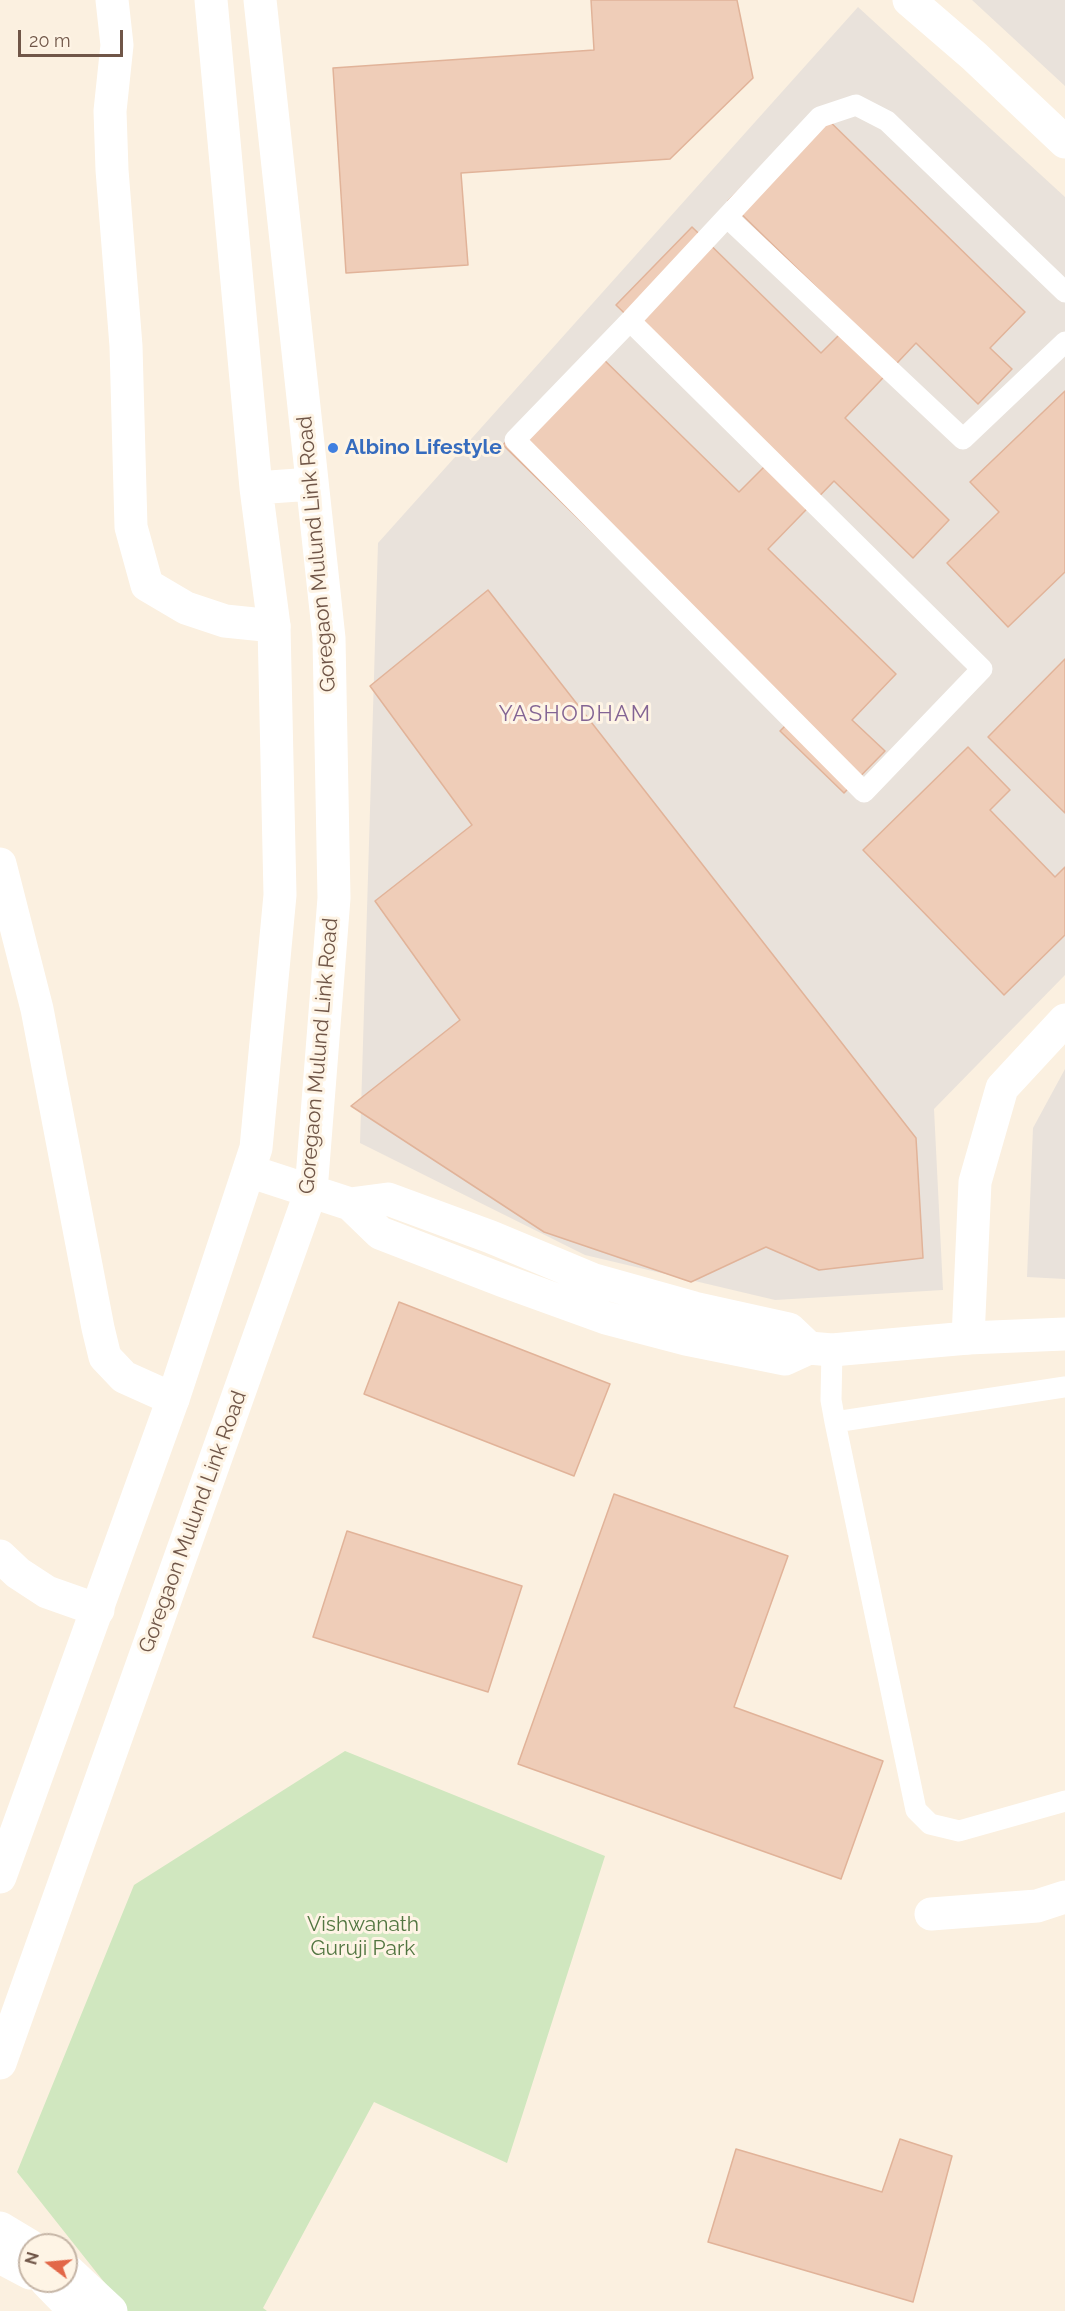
<!DOCTYPE html>
<style>
body{margin:0}
#map{position:relative;width:1065px;height:2311px;overflow:hidden;background:#fbf0e0;font-family:Raleway,sans-serif}
canvas{display:block}
.north{position:absolute;left:18px;top:2233px;width:60px;height:60px;box-sizing:border-box;background:#fef4e5;border:2px solid #c5b5a6;border-radius:50%;rotate:286deg;font-size:16px;font-weight:700;line-height:24px;text-align:center;color:#705648}
.north::after{content:'';display:block;margin:auto;width:21px;height:27px;background:#e26748;clip-path:polygon(50% 0,100% 100%,50% 72%,0 100%)}
.scale{position:absolute;left:18px;top:30px;width:105px;height:27px;box-sizing:border-box;border:3px solid #705648;border-top:0;padding-left:8px;font-size:18px;line-height:21px;white-space:nowrap;color:#705648;-webkit-text-stroke:4px #fef4e5;paint-order:stroke}
</style>
<div id="map">
<canvas width="1065" height="2311"></canvas>
<div class="north">N</div>
<div class="scale">20 m</div>
</div>
<script>
const context = document.querySelector('canvas').getContext('2d');
context.lineJoin = 'round';
function paint(path, color) {
  context.fillStyle = color;
  context.fill(path, 'evenodd');
}
function strokePath(path, color, width, dash) {
  context.strokeStyle = color;
  context.lineWidth = width;
  context.lineCap = dash ? 'butt' : 'round';
  context.setLineDash(dash || []);
  context.stroke(path);
}
function write(font, color, halo, rows, align = 'center') {
  context.font = font + ' Raleway,sans-serif';
  context.lineWidth = 6;
  context.setLineDash([]);
  context.textBaseline = 'middle';
  context.strokeStyle = halo;
  context.fillStyle = color;
  for (const [text, x, y, turn = 0] of rows) {
    context.save();
    context.translate(x, y);
    context.rotate((+turn || 0) * Math.PI / 180);
    context.textAlign = isNaN(turn) ? turn : align;
    if (halo) context.strokeText(text, 0, 0);
    context.fillText(text, 0, 0);
    context.restore();
  }
}
const industrial = new Path2D(`
 M972 0H1065V86Z
 M858 7 1065 197V975L934 1109 943 1290 775 1300 585 1255 360 1143 378 543Z
 M1065 1069V1279L1027 1277 1033 1128Z`);
const green = new Path2D(`
 M345 1751 605 1856 507 2163 374 2102 263 2308 267 2311H127L17 2172 134 1885Z`);
const building = new Path2D(`
 M591 0H737L753 78 670 159 461 173 468 265 346 273 333 68 594 50Z
 M817 109 1025 312 990 348 1012 369 978 404 916 343 845 418 949 520 913 558 834 481 768 549 896 674 852 720 885 751 844 793 780 731 788 723 503 445 595 351 739 492 773 458 616 305 692 227 821 353 852 322 728 201Z
 M1065 391V572L1008 627 947 563 999 512 970 482Z
 M488 590 916 1138 923 1258 819 1270 766 1247 691 1282 544 1232 351 1106 460 1020 375 901 472 825 370 686Z
 M1065 659V813L988 737Z
 M968 747 1010 790 990 810 1055 877 1065 867V935L1004 995 863 850Z
 M399 1302 610 1384 574 1476 364 1394Z
 M614 1494 788 1556 734 1707 883 1761 841 1879 518 1764Z
 M347 1531 522 1586 488 1692 313 1637Z
 M900 2139 952 2156 913 2302 708 2242 736 2149 882 2192Z`);
const lane = new Path2D(`
 M727 217 963 439 1065 342
 M630 321 982 669 864 792 515 440 630 321 820 117 856 105 887 121 1065 292
 M832 1350 831 1400 835 1422 916 1810 930 1824 959 1831 1065 1801
 M835 1422 1065 1387`);
const street = new Path2D(`
 M112 0 117 45 110 111 112 170 126 346 131 527 147 585 186 608 225 621 274 626
 M909 0 974 56 1065 142
 M0 864 37 1009 98 1328 105 1357 124 1377 173 1399
 M968 1338 975 1182 1002 1088 1065 1020
 M0 1556 18 1573 47 1592 98 1610
 M931 1914 1037 1906 1065 1897
 M0 2228 30 2246
 M0 2257 30 2273
 M66 2269 111 2311
 M46 2281 75 2311`);
const secondary = new Path2D(`
 M256 488 312 484
 M249 1171 350 1204 380 1233 504 1281 606 1318 686 1339 785 1359 809 1348 832 1350 968 1338 1065 1334
 M350 1204 388 1199 491 1237 594 1280 694 1308 789 1329 809 1348
 M0 1877 173 1399 256 1148 280 895 274 626 256 488 211 0
 M0 2063 311 1191 334 898 329 638 260 0`);
const markers = [
 [333,448,6,"#3f7fe0"]
];
const shopNames = [
 ["Albino Lifestyle",345,448]
];
const streetNames = [
 ["Goregaon Mulund Link Road",317,554,-95],
 ["Goregaon Mulund Link Road",319,1056,-85],
 ["Goregaon Mulund Link Road",193,1522,-70]
];
const parkNames = [
 ["Vishwanath",363,1925],
 ["Guruji Park",363,1949]
];
const neighbourhoodNames = [
 ["YASHODHAM",575,714]
];
paint(industrial, '#e9e2db');
paint(green, '#d0e7bf');
paint(building, '#efcdb8');
strokePath(building, '#e1b399', 1.5);
strokePath(lane, '#fff', 21);
strokePath(street, '#fff', 33);
strokePath(secondary, '#fff', 33);
for (const [x, y, r, color] of markers) {
  const dot = new Path2D();
  dot.arc(x, y, r, 0, 2 * Math.PI);
  context.fillStyle = color;
  context.fill(dot);
  strokePath(dot, '#fef4e5', 2);
}
write('bold 21px', '#366cbe', '#fef4e5', shopNames, 'left');
write('21px', '#705648', '#fef4e5', streetNames);
write('21px', '#527641', '#fef4e5', parkNames);
context.letterSpacing = '1.5px';
write('22px', '#836494', '#fef4e5', neighbourhoodNames);
context.letterSpacing = '0px';
</script>
